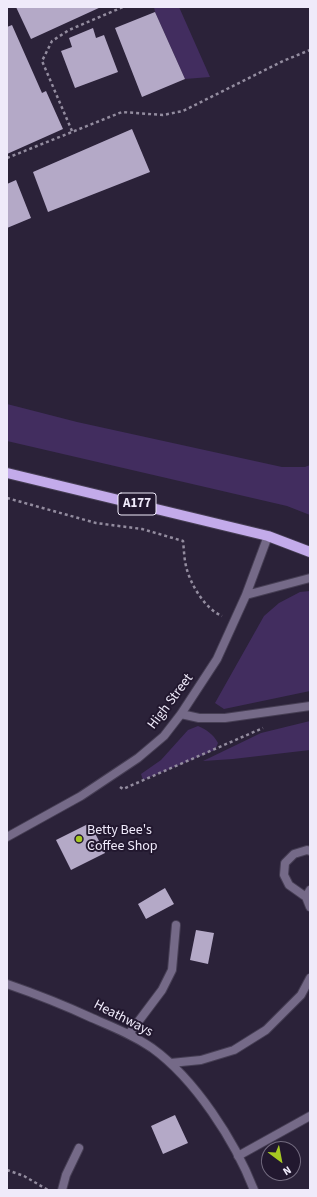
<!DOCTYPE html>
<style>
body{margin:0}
#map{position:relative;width:317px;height:1197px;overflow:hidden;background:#2b2239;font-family:"Source Sans 3",sans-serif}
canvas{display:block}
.frame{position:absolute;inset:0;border:8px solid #efeafa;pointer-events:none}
.north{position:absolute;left:261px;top:1141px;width:40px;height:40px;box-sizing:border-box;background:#22182f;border:1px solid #746c80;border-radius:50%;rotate:148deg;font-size:11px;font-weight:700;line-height:16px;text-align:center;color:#efeafa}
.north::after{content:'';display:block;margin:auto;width:14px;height:18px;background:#a6c822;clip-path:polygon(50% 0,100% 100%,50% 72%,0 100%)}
</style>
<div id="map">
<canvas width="317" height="1197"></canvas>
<div class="frame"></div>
<div class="north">N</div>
</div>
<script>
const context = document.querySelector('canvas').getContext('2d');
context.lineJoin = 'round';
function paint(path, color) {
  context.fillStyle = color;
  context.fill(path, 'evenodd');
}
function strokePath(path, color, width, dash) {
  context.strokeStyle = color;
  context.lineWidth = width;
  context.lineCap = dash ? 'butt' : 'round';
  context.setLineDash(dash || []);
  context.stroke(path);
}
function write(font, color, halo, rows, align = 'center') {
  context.font = font + ' "Source Sans 3",sans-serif';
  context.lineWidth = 4;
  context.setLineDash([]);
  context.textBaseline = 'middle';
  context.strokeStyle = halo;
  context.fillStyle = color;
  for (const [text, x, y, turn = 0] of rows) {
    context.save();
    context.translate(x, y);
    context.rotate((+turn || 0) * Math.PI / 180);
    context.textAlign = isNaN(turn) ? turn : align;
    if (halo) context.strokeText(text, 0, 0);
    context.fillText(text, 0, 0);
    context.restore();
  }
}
const green = new Path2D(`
 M154 7H179L210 77 185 79 155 12Z
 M7 404 77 422 282 467H305L310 465V515L287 506 7 441Z
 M310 591V691L224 709 215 703 264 616 279 603 300 592Z
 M310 721V750L233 759 203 761 261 733Z
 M198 726C207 730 213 734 218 743L215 750 143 780 141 774 161 760 188 730Z`);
const building = new Path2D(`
 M16 7H101L31 39Z
 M155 12 185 79 142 97 115 28Z
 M12 25 42 93 46 91 63 129 7 154V27Z
 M93 28 96 38 104 35 118 72 75 88 61 51 72 47 69 38Z
 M132 129 150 172 48 212 33 172Z
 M16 180 31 218 7 228V184Z
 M90 823 105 853 71 870 56 840Z
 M165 888 174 904 146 919 138 904Z
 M196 930 214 933 208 964 190 960Z
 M175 1115 188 1143 163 1154 151 1126Z`);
const path = new Path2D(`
 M72 131 42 61 52 41 69 30 123 7
 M7 158 122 112 163 115 183 111 283 61 310 50
 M7 498 96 523 142 529 183 541C184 549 184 558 186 566 190 584 205 609 222 616
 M120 787 123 789 263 728
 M7 1170 24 1176 48 1190`);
const lane = new Path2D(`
 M129 1034 162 990 172 970 176 925
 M238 1156 310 1116`);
const street = new Path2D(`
 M246 595 310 578
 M181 714 199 718H225L310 706
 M7 837 81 796 138 758 164 736 181 714 217 659 246 595 268 536
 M310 890 306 897 310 907
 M306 897 289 885 284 875 285 863 294 854 307 850 310 851
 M7 984C36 994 64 1005 92 1018 113 1027 133 1035 152 1048 195 1079 235 1141 254 1190
 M171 1063 201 1060 234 1050 266 1030 301 995 310 978
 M62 1190 66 1175 79 1148`);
const primary = new Path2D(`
 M7 473 268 536 310 552`);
const markers = [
 [79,839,4,"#a6c822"]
];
const shields = [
 [137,504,38]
];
const shieldNames = [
 ["A177",137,504]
];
const streetNames = [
 ["High Street",171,702,-53],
 ["Heathways",123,1019,27]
];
const poiNames = [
 ["Betty Bee's",87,831],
 ["Coffee Shop",87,847]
];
paint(green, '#422d5f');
paint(building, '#b4a9c7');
strokePath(lane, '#463e54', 10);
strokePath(street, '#463e54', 10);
strokePath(primary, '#463e54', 12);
strokePath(path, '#938c9f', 2.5, [3, 3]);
strokePath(lane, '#756a88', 8);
strokePath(street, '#756a88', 8);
strokePath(primary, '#c3abea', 10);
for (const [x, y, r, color] of markers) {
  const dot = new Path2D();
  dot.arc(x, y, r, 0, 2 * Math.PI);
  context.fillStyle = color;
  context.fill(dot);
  strokePath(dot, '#22182f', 1.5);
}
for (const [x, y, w] of shields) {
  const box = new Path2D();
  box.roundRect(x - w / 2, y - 11, w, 22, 3);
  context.fillStyle = '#22182f';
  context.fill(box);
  strokePath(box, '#efeafa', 1);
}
write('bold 13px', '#efeafa', null, shieldNames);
write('14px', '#efeafa', '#22182f', streetNames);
write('14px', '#efeafa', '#22182f', poiNames, 'left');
</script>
